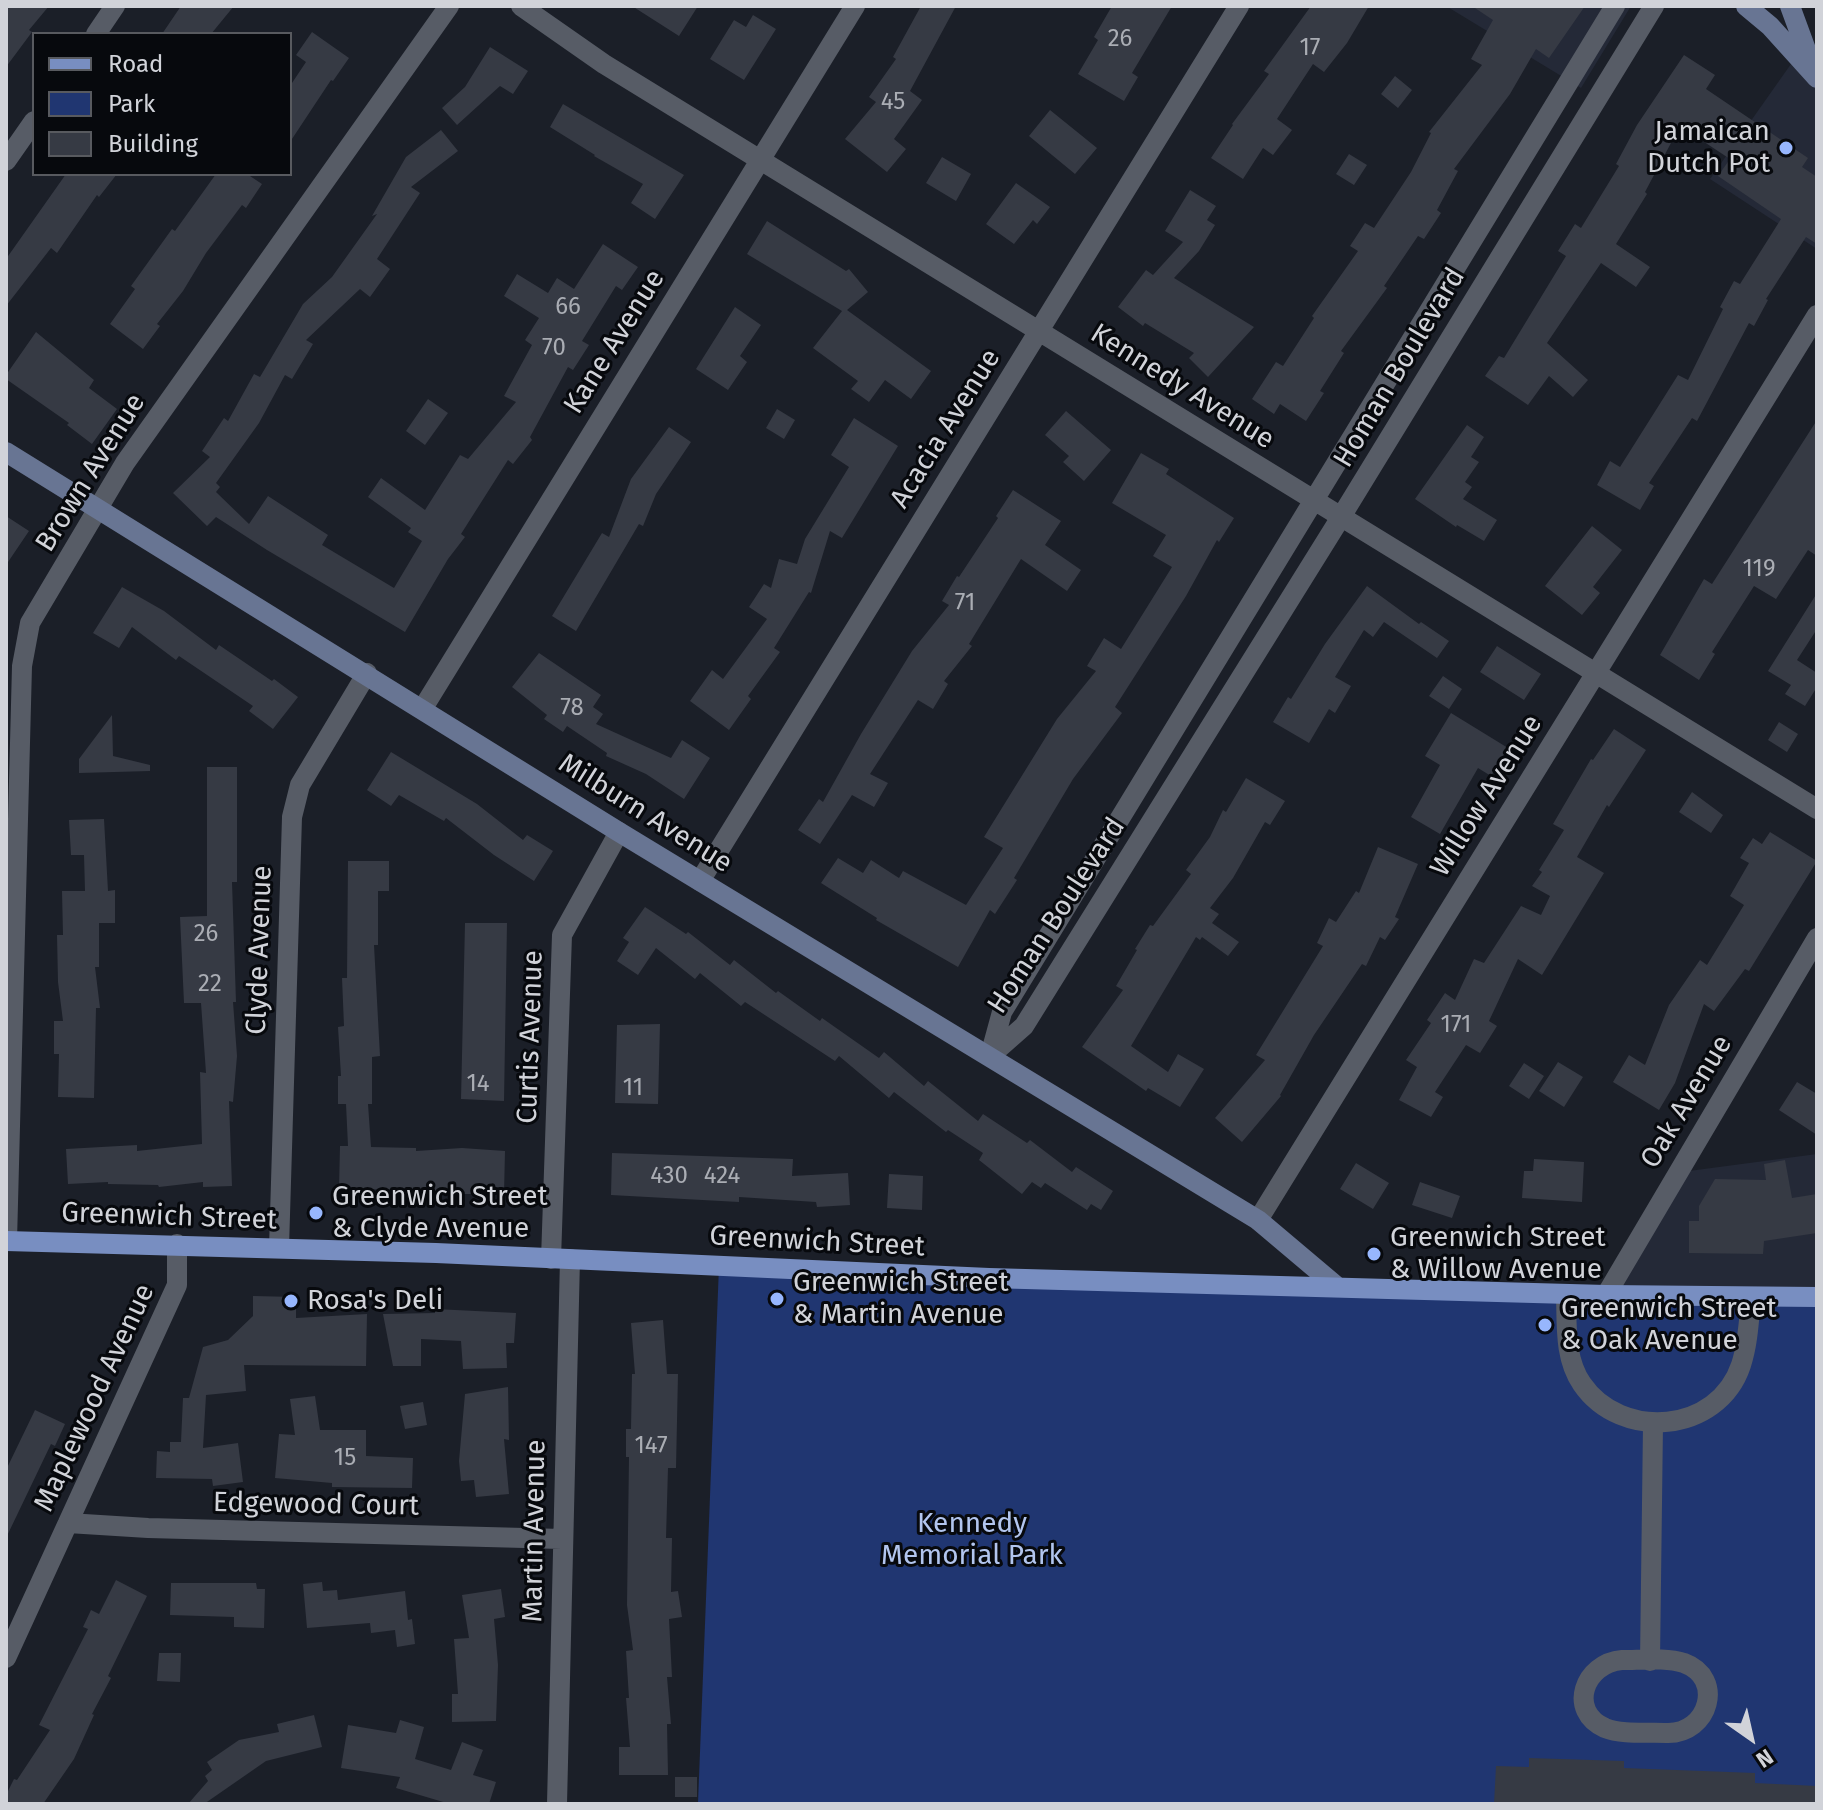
<!DOCTYPE html>
<style>
body{margin:0}
#map{position:relative;width:1823px;height:1810px;overflow:hidden;background:#1b1f28;font-family:"Fira Sans",sans-serif}
canvas{display:block}
.frame{position:absolute;inset:0;border:8px solid #d1d3d9;pointer-events:none}
.legend{position:absolute;left:32px;top:32px;width:260px;height:144px;box-sizing:border-box;background:#07090d;border:2px solid #585a5f;margin:0;padding:10px 14px;list-style:none;font-size:24px;color:#d1d3d9}
.legend li{display:flex;align-items:center;gap:16px;height:40px}
.legend b{width:40px;border:2px solid #585a5f}
.north{position:absolute;left:1711px;top:1698px;width:80px;height:80px;-webkit-text-stroke:6px #07090d;paint-order:stroke;rotate:146deg;font-size:22px;font-weight:700;line-height:32px;text-align:center;color:#d1d3d9}
.north::after{content:'';display:block;margin:auto;width:28px;height:36px;background:#d1d3d9;clip-path:polygon(50% 0,100% 100%,50% 72%,0 100%)}
</style>
<div id="map">
<canvas width="1823" height="1810"></canvas>
<div class="frame"></div>
<ul class="legend">
<li><b style="height:10px;background:#788ec1"></b>Road</li>
<li><b style="height:22px;background:#203671"></b>Park</li>
<li><b style="height:22px;background:#363a44"></b>Building</li>
</ul>
<div class="north">N</div>
</div>
<script>
const context = document.querySelector('canvas').getContext('2d');
context.lineJoin = 'round';
function paint(path, color) {
  context.fillStyle = color;
  context.fill(path, 'evenodd');
}
function strokePath(path, color, width, dash) {
  context.strokeStyle = color;
  context.lineWidth = width;
  context.lineCap = dash ? 'butt' : 'round';
  context.setLineDash(dash || []);
  context.stroke(path);
}
function write(font, color, halo, rows, align = 'center') {
  context.font = font + ' "Fira Sans",sans-serif';
  context.lineWidth = 6;
  context.setLineDash([]);
  context.textBaseline = 'middle';
  context.strokeStyle = halo;
  context.fillStyle = color;
  for (const [text, x, y, turn = 0] of rows) {
    context.save();
    context.translate(x, y);
    context.rotate((+turn || 0) * Math.PI / 180);
    context.textAlign = isNaN(turn) ? turn : align;
    if (halo) context.strokeText(text, 0, 0);
    context.fillText(text, 0, 0);
    context.restore();
  }
}
const built = new Path2D(`
 M1446 6H1631L1581 88Z
 M1798 54 1817 73V249L1710 179Z
 M1817 1154V1297L1606 1295 1674 1173Z`);
const green = new Path2D(`
 M719 1266 1817 1297V1804L698 1803Z`);
const building = new Path2D(`
 M6 6H49L29 30 32 32 6 67Z
 M181 6H234L211 34H162Z
 M632 6H698L679 36Z
 M921 6H956L910 91 922 100 894 139 906 149 887 172 845 139 876 102 869 97 896 59 893 57Z
 M1112 6H1172L1132 73 1138 77 1124 101 1078 74 1098 40 1094 37Z
 M1311 6H1369L1347 43 1324 72 1313 64 1277 119 1292 130 1273 155 1263 148 1243 179 1211 158 1233 125 1232 124 1269 74 1264 71Z
 M1472 6H1585L1549 58 1536 49 1510 94 1454 169 1458 171 1437 210 1441 213 1424 239 1418 236 1384 286 1387 288 1341 351 1344 353 1320 391 1324 393 1306 421 1280 404 1274 414 1252 399 1276 362 1283 366 1314 318 1312 316 1358 251 1350 246 1365 223 1374 228 1411 172 1431 133 1429 132 1482 65 1471 59 1493 20Z
 M753 15 776 29 744 80 710 59 734 20 746 27Z
 M312 32 349 58 333 81 331 80 290 142V86L306 62 296 55Z
 M490 47 528 71 513 94 500 86 457 125 442 108 465 87Z
 M1684 55 1715 75 1706 89 1808 158 1802 167 1817 177V244L1806 237 1766 299 1768 300 1754 326 1749 323 1697 421 1692 418 1649 483 1654 486 1640 510 1597 485 1610 461 1620 467 1678 375 1688 380 1723 309 1720 307 1734 281 1740 284 1781 219 1718 176 1730 159 1680 126 1645 192 1647 194 1616 244 1650 267 1636 287 1601 263 1547 343 1588 380 1573 397 1549 376 1528 405 1485 376 1499 356 1504 358 1566 256 1558 251 1575 224 1581 228 1619 166 1616 164 1637 125Z
 M1395 76 1412 90 1398 108 1381 94Z
 M563 104 684 175 655 219 631 203 643 184 594 156 595 155 550 127Z
 M1050 110 1097 148 1075 174 1029 136Z
 M441 130 458 151 411 187 420 193 377 259 390 269 370 297 360 289 306 340 313 344 292 379 285 375 259 423 216 483 220 487 216 492 249 524 268 496 328 535 322 545 394 588 422 541 408 532 411 528 368 497 381 478 425 510 460 455 468 459 516 402 504 396 532 345 525 340 539 318 504 296 517 274 548 293 557 278 574 289 603 244 638 267 622 290 616 286 582 341 589 345 573 370 568 367 530 437 532 440 513 464 508 460 461 534 465 537 448 559 405 632 267 550 216 517 207 526 173 493 210 457 202 451 224 418 228 421 254 374 260 377 303 304 332 277 377 214 372 216 406 157Z
 M1349 154 1367 165 1354 185 1336 174Z
 M942 157 971 174 956 201 926 183Z
 M66 174H117L99 197 97 195 57 253 51 248 6 306V259Z
 M216 174H247L262 184 246 208 242 205 206 253 183 291 157 324 160 326 143 349 110 324 135 289 131 286 172 229 175 231Z
 M1016 183 1050 207 1037 224 1033 220 1014 244 986 224Z
 M1190 190 1216 206 1207 220 1215 225 1199 251 1174 278 1254 327 1208 377 1189 358 1194 353 1145 323 1143 326 1118 307 1146 270 1153 275 1183 242 1165 231Z
 M767 221 846 271 849 269 868 292 847 310 931 371 911 399 885 380 869 402 851 389 858 381 813 348 842 311 747 254Z
 M735 307 761 325 740 356 747 362 728 390 696 369Z
 M36 332 94 380 89 388 117 409 92 444 67 425 69 423 6 379V375Z
 M428 399 448 413 425 445 406 431Z
 M777 409 795 420 784 439 766 428Z
 M1066 411 1111 450 1084 481 1063 462 1069 456 1045 435Z
 M854 418 898 446 842 538 830 531 811 593 809 592 774 648 780 652 748 696 751 699 729 730 690 701 712 670 723 679 767 619 749 607 764 584 771 588 779 559 797 564 805 539 849 467 831 455Z
 M1817 420V556L1808 550 1776 599 1754 586 1712 652 1715 654 1699 680 1660 655 1704 579 1712 584Z
 M1467 425 1484 437 1471 457 1479 462 1465 482 1472 487 1463 499 1497 520 1484 541 1457 525 1456 527 1415 499Z
 M669 427 691 442 656 494 643 526 639 524 576 631 552 616 602 533 609 537 631 479Z
 M1141 453 1169 469 1166 474 1234 518 1219 542 1217 540 1186 596 1115 707 1122 713 1073 779 1014 878 1017 880 995 914 990 910 958 967 876 920 877 918 821 883 838 858 863 873 871 860 899 878 903 871 966 905 1003 848 984 837 1057 719 1096 671 1087 666 1104 638 1121 649 1172 567 1153 556 1166 535 1112 503Z
 M1013 490 1061 521 1045 545 1081 570 1067 591 1021 559 969 644 972 646 944 681 948 684 933 709 918 700 870 774 888 783 874 807 852 795 820 844 798 830 819 799 823 802 861 734 912 651 949 605 942 601 957 576 959 577 998 518 996 516Z
 M6 516 29 531 6 565Z
 M1592 526 1622 550 1593 587 1600 593 1582 615 1545 586Z
 M1367 586 1419 624 1421 622 1449 641 1437 658 1384 622 1373 637 1364 630 1335 677 1351 686 1335 713 1329 709 1309 743 1273 722 1288 697 1291 699 1325 644Z
 M122 587 164 611 216 650 219 645 272 681 274 679 298 697 273 729 249 711 253 706 179 656 176 660 132 627 119 648 93 633Z
 M1817 593V629L1797 660 1817 673V687L1805 706 1785 694 1791 685 1768 671Z
 M1497 646 1541 674 1524 700 1480 672Z
 M539 653 601 695 593 707 603 714 596 724 671 758 682 740 710 758 684 799 646 774 606 756 607 753 567 726 563 732 544 719 547 715 512 687Z
 M1443 676 1462 689 1449 709 1429 696Z
 M1451 713 1508 748 1491 776 1478 768 1440 834 1411 817 1440 765 1425 756Z
 M112 715 113 756 150 765V771L79 773V759Z
 M1779 722 1798 734 1787 752 1768 740Z
 M1614 729 1646 750 1609 807 1607 805 1577 857 1604 873 1542 975 1518 959 1489 1021 1497 1026 1480 1053 1466 1045 1435 1092 1443 1097 1431 1117 1399 1100 1417 1067 1406 1060 1431 1023 1427 1020 1445 993 1455 1000 1474 959 1484 963 1521 906 1541 915 1550 896 1532 886 1542 872 1539 870 1564 830 1553 824 1591 759 1593 760Z
 M391 752 477 804 523 840 527 835 553 851 534 881 494 855 446 818 444 821 399 795 391 806 367 790Z
 M207 767H237V882H232L236 1002H233L237 1056 233 1102 229 1101 232 1186 203 1187V1182L159 1187 158 1185 108 1184V1182L68 1184 66 1149 137 1145V1151L202 1144 200 1072 206 1073 201 1003H184L180 917 207 916Z
 M1246 778 1285 801 1270 825 1265 822 1233 878 1210 908 1219 914 1212 923 1239 942 1228 956 1202 937 1200 940 1196 937 1131 1046 1168 1072 1178 1054 1204 1069 1180 1107 1148 1088 1146 1091 1082 1047 1123 990 1116 986 1137 950 1135 949 1150 925 1153 926 1191 874 1186 870 1210 837 1223 810 1226 812Z
 M1692 792 1723 815 1711 833 1679 812Z
 M104 819 108 891 115 890V923H99V967H95L100 1008H96L94 1098 58 1097 59 1054H54V1021H63L58 982 57 935H63L62 891H85L84 855H71L69 820Z
 M1770 832 1817 861 1749 971 1745 969 1714 1011 1704 1004 1675 1083 1659 1110 1613 1082 1629 1055 1645 1065 1669 1005 1700 960 1707 965 1744 905 1730 896 1749 863 1740 858 1753 838 1762 844Z
 M1378 847 1418 864 1395 917 1399 919 1385 940 1380 937 1366 966 1362 964 1314 1035 1280 1095 1281 1096 1242 1142 1215 1118 1265 1060 1256 1055 1323 946 1317 943 1329 918 1336 922 1356 891 1359 893Z
 M348 861H389V891H378V945H374L380 1056 372 1057V1104H368L371 1147 416 1148V1151L462 1148 505 1151 504 1194H435V1190L339 1189 340 1146H348L346 1104H338V1076H341L338 1027 344 1026 342 978H347Z
 M645 907 686 934 688 932 730 965 734 960 776 993 778 991 820 1021 822 1018 879 1058 884 1052 924 1086 928 1081 978 1121 983 1114 1027 1143 1030 1140 1072 1172 1076 1167 1113 1191 1101 1210 1091 1204 1087 1210 1045 1183 1041 1188 1032 1182 1022 1194 979 1160 983 1153 948 1130 946 1132 894 1092 889 1098 839 1056 835 1061 745 1002 741 1006 700 973 695 979 656 948 638 975 617 961 629 942 623 938Z
 M465 923H507L504 1101 461 1099Z
 M660 1024 658 1104 615 1103 617 1025Z
 M1558 1062 1583 1077 1564 1107 1539 1091Z
 M1524 1063 1544 1076 1529 1099 1509 1086Z
 M1797 1082 1817 1094V1135L1779 1110Z
 M612 1153 793 1159 792 1176 848 1173 850 1205 817 1207 816 1202 739 1197V1202L611 1195Z
 M1534 1159 1584 1162 1582 1202 1522 1198 1524 1171H1533Z
 M1785 1160 1792 1198 1817 1194V1233L1764 1241 1763 1254 1689 1253V1221H1699V1206L1715 1179 1766 1180 1764 1164Z
 M1356 1163 1389 1183 1373 1209 1340 1189Z
 M889 1174 923 1176 922 1210 887 1208Z
 M1420 1182 1460 1196 1452 1218 1412 1205Z
 M253 1296 296 1297V1318L367 1314 366 1366 244 1365 246 1391 206 1395 203 1448 238 1443 243 1482 213 1486 212 1479 156 1478 157 1451 170 1452V1442H181L183 1398H189L203 1347 228 1340 253 1316Z
 M435 1309 516 1313 514 1343H506L507 1368 463 1369 461 1341 421 1339V1366H393L383 1314 435 1313Z
 M663 1320 667 1374H678L676 1468H668L666 1538H672L671 1592 678 1591 682 1617 669 1619 672 1677H667L671 1724H667L668 1775H619V1747H630L626 1698H629L626 1651 633 1650 627 1605 629 1457H626V1429H631L632 1374H635L631 1323Z
 M508 1387 509 1440 504 1439 509 1494 476 1497 474 1480 461 1481 459 1461 465 1394Z
 M315 1396 320 1430H366V1456L413 1458 412 1488 332 1487V1483L275 1478 279 1434 295 1435 290 1399Z
 M423 1402 427 1425 405 1429 400 1406Z
 M35 1410 65 1424 55 1446 51 1444 6 1538V1470Z
 M116 1580 147 1596 108 1676 111 1678 92 1714 94 1715 74 1759 43 1804H6V1795L14 1779 17 1780 50 1730 39 1725 88 1629 83 1627 91 1610 99 1614Z
 M322 1582 323 1591 337 1590 338 1600 405 1591 408 1620 412 1619 415 1644 397 1647 395 1630 371 1633 370 1623 307 1628 303 1584Z
 M171 1583H256L257 1589H265L264 1628 234 1627V1617L170 1615Z
 M501 1589 505 1617 494 1619 498 1665 496 1721 452 1722V1694H458L454 1639 469 1638 462 1595Z
 M159 1653H181L180 1682 157 1681Z
 M314 1715 322 1747 266 1761 204 1804H188L208 1781 205 1776 212 1770 207 1762 239 1740 279 1732 277 1724Z
 M400 1720 424 1727 415 1759 451 1770 462 1742 483 1750 473 1775 496 1782 489 1804H450L396 1788 400 1777 341 1768 348 1725 396 1733Z
 M1529 1758 1624 1761V1768L1755 1773V1783L1817 1786V1804H1494L1496 1766 1529 1767Z
 M675 1777H697V1797H675Z`);
const street = new Path2D(`
 M521 6 604 64 1817 809
 M96 34 115 6
 M6 161 34 121
 M423 708 855 6
 M700 881 1239 6
 M990 1056 1024 1026 1341 517 1654 6
 M990 1056 1002 1012 1615 6
 M1258 1220 1817 315
 M7 1241 22 666 30 623 125 463 449 6
 M279 1248 292 817 300 785 367 673
 M551 1259 562 935 619 832
 M1566 1294C1567 1324 1564 1358 1582 1384 1621 1441 1718 1434 1741 1365 1748 1344 1749 1320 1751 1298
 M1606 1295 1817 938
 M68 1523 148 1528 562 1539
 M6 1658 177 1285V1244
 M1622 1660C1641 1660 1666 1657 1684 1663 1725 1678 1709 1734 1667 1733 1648 1732 1622 1735 1605 1728 1567 1711 1584 1663 1622 1660Z
 M1650 1661 1653 1424
 M557 1804 570 1259`);
const secondary = new Path2D(`
 M1746 6 1770 26 1817 78
 M1790 6 1812 66
 M6 452 619 832 1258 1220 1335 1285`);
const primary = new Path2D(`
 M6 1241 436 1253 989 1278 1606 1295 1817 1297`);
const markers = [
 [1786,148,8,"#97b6fd"],
 [316,1213,8,"#97b6fd"],
 [1374,1254,8,"#97b6fd"],
 [777,1299,8,"#97b6fd"],
 [291,1301,8,"#97b6fd"],
 [1545,1325,8,"#97b6fd"]
];
const numberNames = [
 ["26",1120,39],
 ["17",1310,48],
 ["45",893,102],
 ["66",568,307],
 ["70",554,348],
 ["119",1759,569],
 ["71",965,603],
 ["78",572,708],
 ["26",206,934],
 ["22",210,984],
 ["171",1456,1025],
 ["14",478,1084],
 ["11",633,1088],
 ["430",669,1176],
 ["424",722,1176],
 ["147",651,1446],
 ["15",345,1458]
];
const poiNames = [
 ["Jamaican",1770,132,"right"],
 ["Dutch Pot",1770,164,"right"],
 ["Greenwich Street",332,1197],
 ["& Clyde Avenue",332,1229],
 ["Greenwich Street",1390,1238],
 ["& Willow Avenue",1390,1270],
 ["Greenwich Street",793,1283],
 ["& Martin Avenue",793,1315],
 ["Rosa's Deli",307,1301],
 ["Greenwich Street",1561,1309],
 ["& Oak Avenue",1561,1341]
];
const streetNames = [
 ["Kane Avenue",615,342,-58],
 ["Homan Boulevard",1400,368,-59],
 ["Kennedy Avenue",1182,387,32],
 ["Acacia Avenue",946,429,-58],
 ["Brown Avenue",91,473,-58],
 ["Willow Avenue",1487,796,-58],
 ["Milburn Avenue",645,814,32],
 ["Homan Boulevard",1057,916,-57],
 ["Clyde Avenue",260,950,-88],
 ["Curtis Avenue",531,1037,-88],
 ["Oak Avenue",1687,1102,-59],
 ["Greenwich Street",169,1217,2],
 ["Greenwich Street",817,1242,3],
 ["Maplewood Avenue",95,1398,-65],
 ["Edgewood Court",316,1505,1],
 ["Martin Avenue",535,1531,-89]
];
const parkNames = [
 ["Kennedy",972,1524],
 ["Memorial Park",972,1556]
];
paint(built, '#242937');
paint(green, '#203671');
paint(building, '#363a44');
strokePath(street, '#575c66', 20);
strokePath(secondary, '#687593', 20);
strokePath(primary, '#788ec1', 20);
for (const [x, y, r, color] of markers) {
  const dot = new Path2D();
  dot.arc(x, y, r, 0, 2 * Math.PI);
  context.fillStyle = color;
  context.fill(dot);
  strokePath(dot, '#07090d', 3);
}
write('24px', '#aaadb4', null, numberNames);
write('28px', '#d1d3d9', '#07090d', poiNames, 'left');
write('28px', '#d1d3d9', '#07090d', streetNames);
write('28px', '#b2c5ee', '#07090d', parkNames);
</script>
